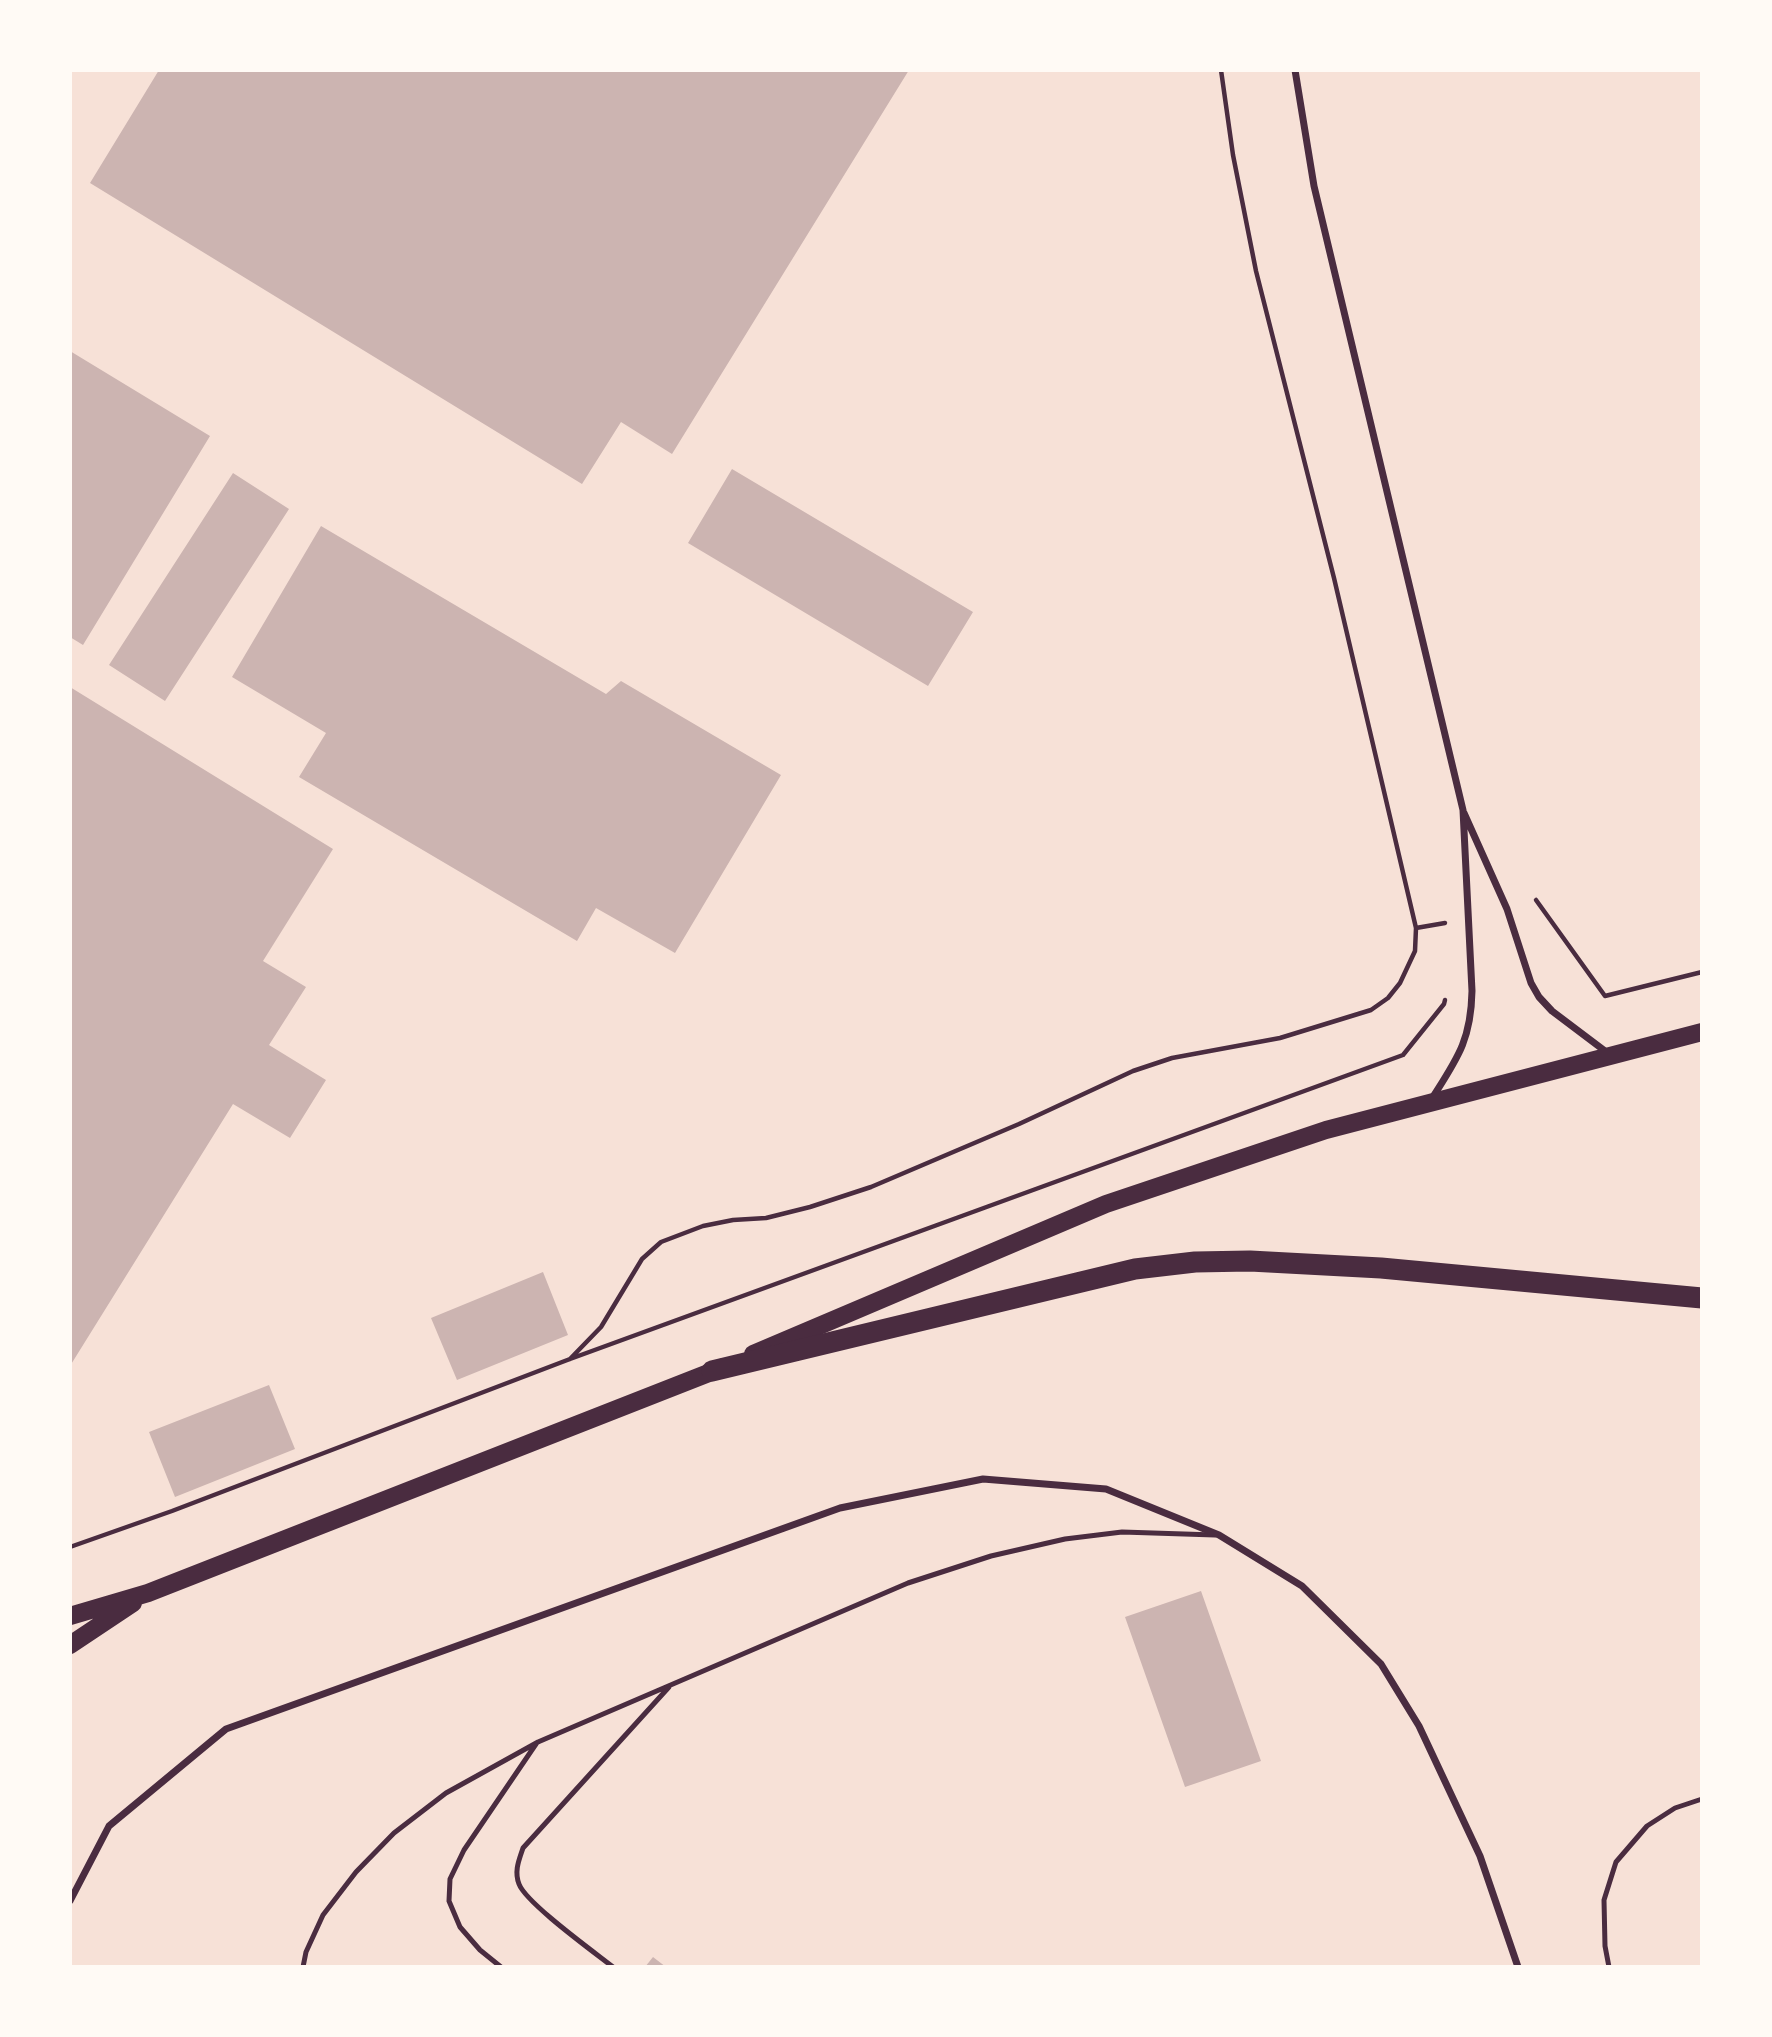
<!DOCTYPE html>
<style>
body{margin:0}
#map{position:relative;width:1772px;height:2037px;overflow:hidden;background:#f7e1d7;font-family:"Golos Text",sans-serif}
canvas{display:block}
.frame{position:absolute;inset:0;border:72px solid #fffaf5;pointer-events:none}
</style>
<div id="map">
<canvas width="1772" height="2037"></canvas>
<div class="frame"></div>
</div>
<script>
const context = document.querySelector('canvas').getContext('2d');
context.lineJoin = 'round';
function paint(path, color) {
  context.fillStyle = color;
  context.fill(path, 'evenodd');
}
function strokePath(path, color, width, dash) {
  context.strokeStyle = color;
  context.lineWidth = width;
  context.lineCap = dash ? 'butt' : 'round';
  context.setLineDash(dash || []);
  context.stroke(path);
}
const building = new Path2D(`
 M159 70H909L672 454 621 422 582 484 90 183Z
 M70 351 210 436 83 645 70 637Z
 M732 469 973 612 928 686 688 543Z
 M233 473 289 509 165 701 109 665Z
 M321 526 606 694 621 681 781 775 675 953 596 908 577 941 299 777 326 733 232 677Z
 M70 687 333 849 263 961 306 987 269 1045 326 1080 290 1138 233 1104 70 1366Z
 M543 1272 568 1335 457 1380 431 1318Z
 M269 1385 295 1449 175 1497 149 1432Z
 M1201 1591 1261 1761 1185 1787 1125 1617Z
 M653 1957 666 1967H645Z`);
const path = new Path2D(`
 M1536 900 1605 996 1702 972
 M1416 928 1445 923
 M570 1359 601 1327 642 1259 661 1242 703 1226 733 1220 766 1218 810 1207 871 1187 1019 1124 1133 1071 1172 1058 1280 1038 1371 1010 1388 998 1400 983 1415 951 1416 928 1334 578 1256 271 1233 155 1221 70
 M70 1547 172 1511 570 1359 1403 1055 1444 1004 1445 1000`);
const service = new Path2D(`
 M303 1967 306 1952 323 1915 356 1872 394 1833 446 1793 538 1742 908 1583 991 1556 1065 1539 1122 1532 1215 1535
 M501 1967 480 1950 460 1927 449 1901 450 1879 464 1850 536 1744
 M613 1967C594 1952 526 1903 519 1884 514 1871 519 1860 523 1848L669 1687
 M1609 1967 1605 1946 1604 1900 1616 1862 1647 1826 1675 1808 1702 1799`);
const minor = new Path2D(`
 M1295 70 1314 186 1463 810 1472 991C1471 1041 1457 1059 1431 1100
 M1464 813 1507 909 1531 983 1539 997 1552 1011 1609 1054
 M70 1901 109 1826 226 1729 840 1508 983 1479 1106 1489 1219 1535 1302 1586 1381 1664 1419 1726 1480 1856 1518 1967`);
const primary = new Path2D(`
 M753 1354 1106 1204 1326 1130 1702 1032
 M70 1616 148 1593 724 1367
 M70 1645 133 1603`);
const motorway = new Path2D(`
 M712 1371 1135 1269 1195 1262 1250 1261 1381 1268 1702 1298`);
paint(building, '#ccb4b1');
strokePath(path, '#4a2c40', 4.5);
strokePath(service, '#4a2c40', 5);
strokePath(minor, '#4a2c40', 7);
strokePath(primary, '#4a2c40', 18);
strokePath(motorway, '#4a2c40', 21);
</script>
